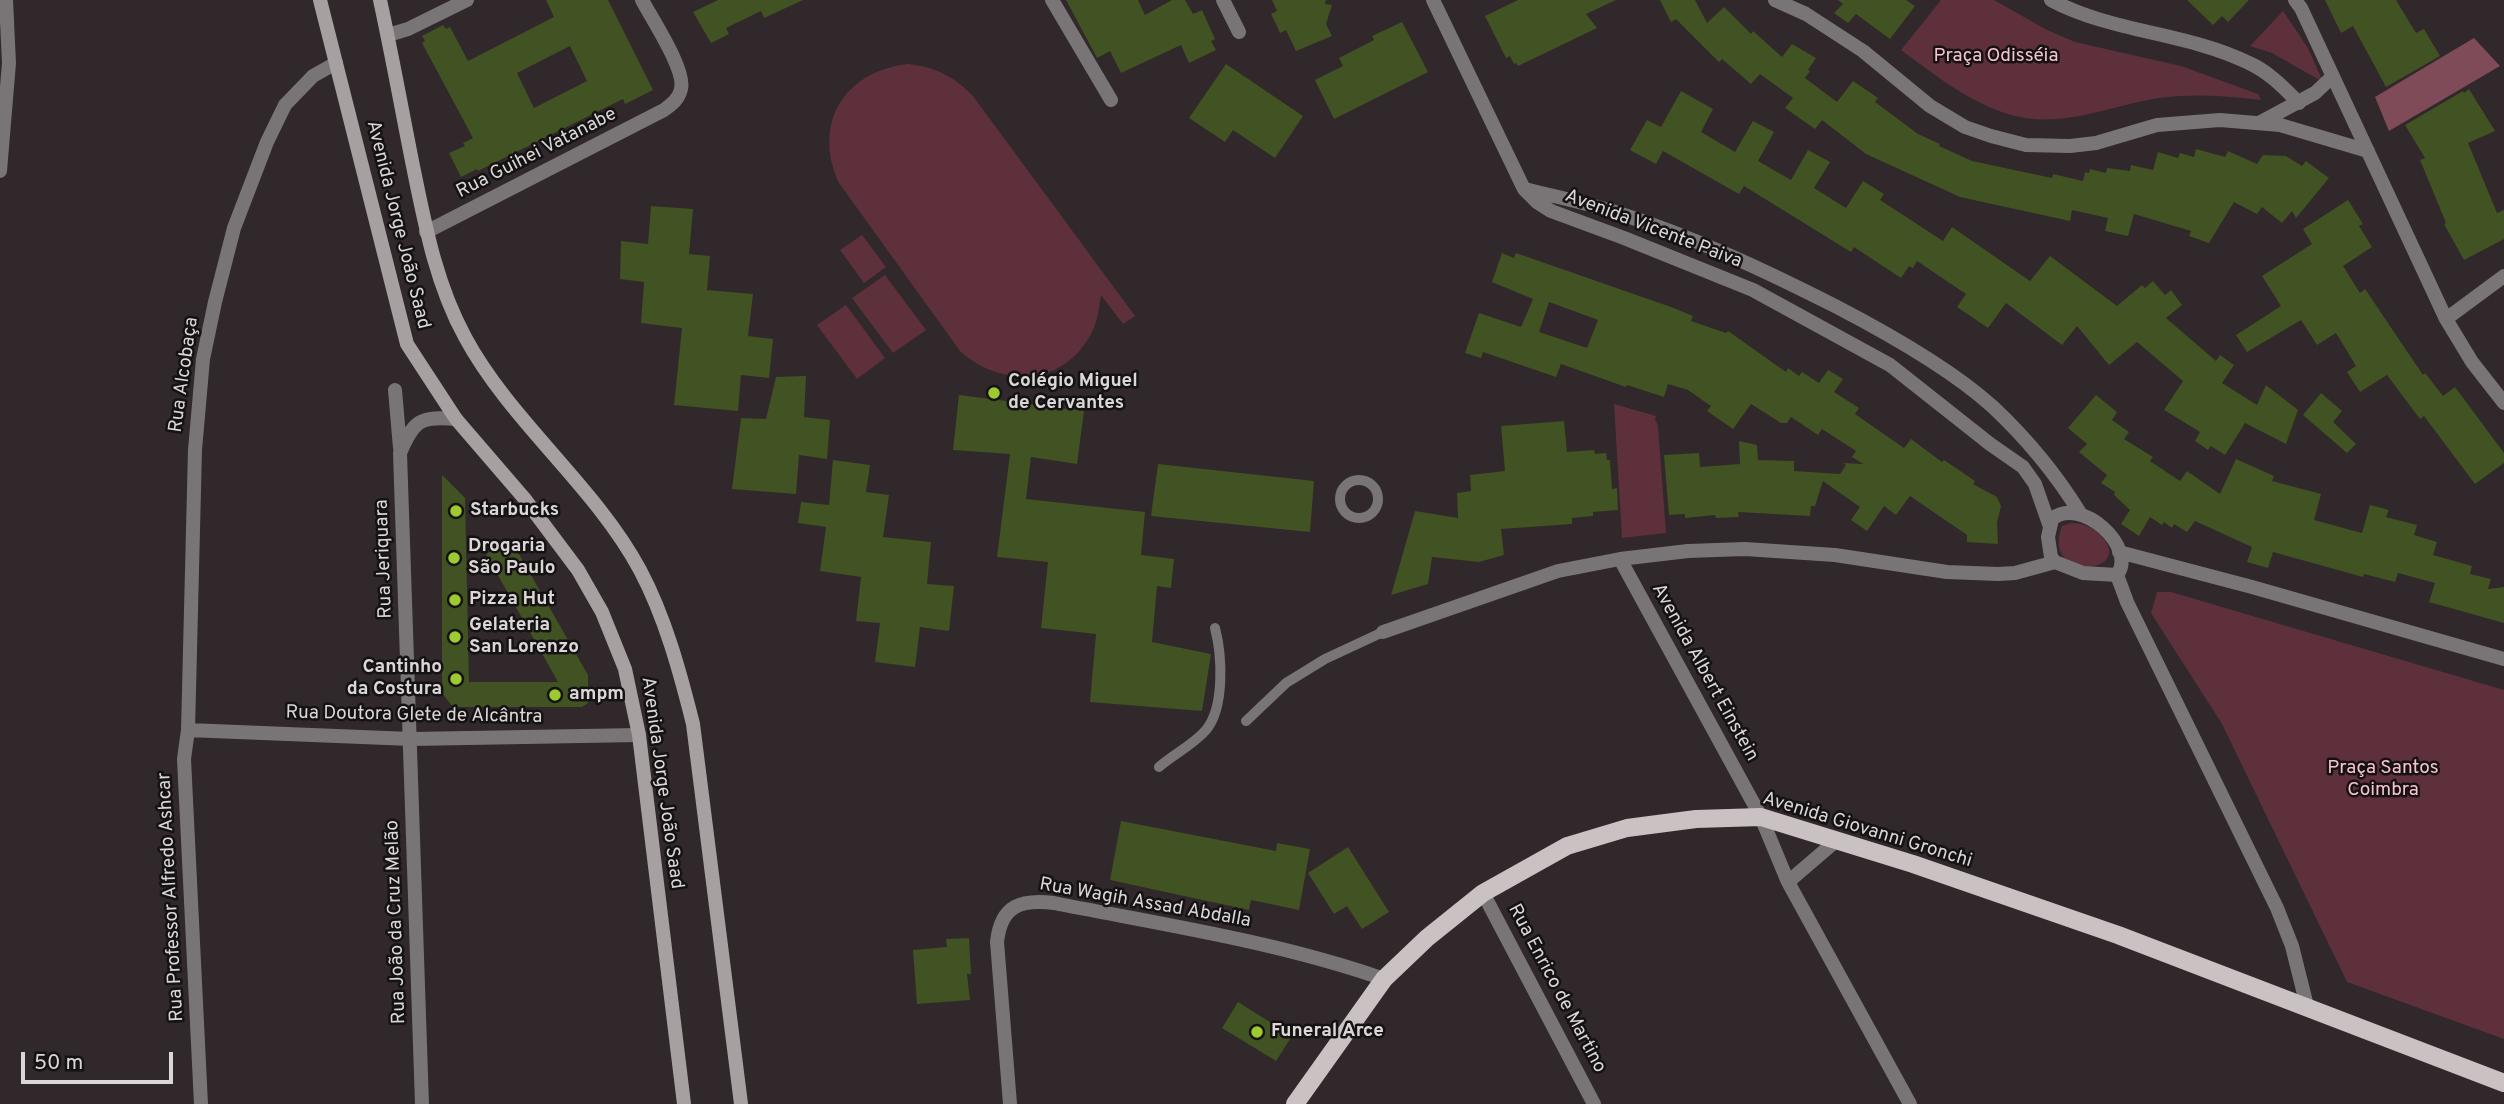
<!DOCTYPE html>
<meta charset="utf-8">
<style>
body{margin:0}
#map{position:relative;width:2504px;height:1104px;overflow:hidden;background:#30282a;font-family:Overpass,sans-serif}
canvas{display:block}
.scale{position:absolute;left:21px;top:1052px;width:152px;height:32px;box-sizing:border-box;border:4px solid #dcd7d7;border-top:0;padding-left:9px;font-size:21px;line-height:24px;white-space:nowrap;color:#dcd7d7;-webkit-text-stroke:5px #151213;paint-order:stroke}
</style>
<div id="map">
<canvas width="2504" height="1104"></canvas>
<div class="scale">50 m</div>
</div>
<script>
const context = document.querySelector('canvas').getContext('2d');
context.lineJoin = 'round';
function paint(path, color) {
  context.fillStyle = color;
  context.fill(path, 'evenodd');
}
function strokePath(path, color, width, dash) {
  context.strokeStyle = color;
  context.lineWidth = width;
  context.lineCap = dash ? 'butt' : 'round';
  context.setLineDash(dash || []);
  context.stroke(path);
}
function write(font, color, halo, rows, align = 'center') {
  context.font = font + ' Overpass,sans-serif';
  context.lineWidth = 5;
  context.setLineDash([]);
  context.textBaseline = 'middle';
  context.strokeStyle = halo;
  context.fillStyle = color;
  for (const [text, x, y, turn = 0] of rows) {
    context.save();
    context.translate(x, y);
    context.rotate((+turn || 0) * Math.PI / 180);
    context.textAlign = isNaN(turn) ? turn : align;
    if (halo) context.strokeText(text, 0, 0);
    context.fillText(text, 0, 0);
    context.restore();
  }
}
const green = new Path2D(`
 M1941 0H1994L2047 30 2075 42 2181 66 2258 94 2261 100C2226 96 2194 93 2159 98 2108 106 2063 129 2011 115 1970 103 1935 75 1901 50Z
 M2283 11 2308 48 2323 82 2272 53 2250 46Z
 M908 64C935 67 954 76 973 96L1135 316 1123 324 1101 295C1099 308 1098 320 1092 332 1065 386 1002 389 960 351L839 183C812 124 844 71 908 64Z
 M862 235 886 267 864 283 840 250Z
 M885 275 926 330 893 353 852 298Z
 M846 305 885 358 857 379 817 325Z
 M1614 404 1656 416 1655 419 1658 426 1666 533 1622 538Z
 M2071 523C2083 523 2092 527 2100 535 2139 573 2040 585 2062 526Z
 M2157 592H2171L2504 690V1039L2347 982 2222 724 2151 613Z`);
const forest = new Path2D(`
 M2474 38 2500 66 2389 131 2375 97Z`);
const building = new Path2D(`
 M546 0H608L653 90 625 104 623 99 478 171 477 169 461 177 449 153 465 146 463 143 473 138 422 43 425 41 422 36 443 25 446 29 450 27 468 61 554 17ZM570 46 587 81 534 108 517 73Z
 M718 0H803L764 18 761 11 726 28 729 34 711 43 693 12Z
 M1066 0H1138L1145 15 1172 0H1185L1193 14 1202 10 1215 39 1211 41 1216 50 1189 63 1181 45 1121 73 1110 51 1097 58Z
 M1272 0H1326L1325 4 1332 5 1326 24 1332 36 1296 51 1286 30 1280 33 1276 24 1271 14 1277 11Z
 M1518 0H1616L1586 14 1597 28 1518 66 1516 63 1514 64 1510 56 1506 58 1485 16Z
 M1660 0H1695L1707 23 1724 7 1751 34 1753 31 1782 57 1792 44 1816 58 1808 70 1810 71 1805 78 1837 102 1853 81 1878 98 1875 102 1918 134 1940 144 1939 146 1972 161 2052 178 2053 174 2083 181 2085 172 2089 173 2090 169 2106 173 2107 168 2130 171 2131 165 2153 170 2158 152 2178 158 2180 153 2194 157 2196 149 2225 157 2228 151 2257 164 2263 155 2286 156 2302 166 2306 161 2329 178 2296 218 2292 211 2282 223 2262 207 2257 214 2234 202 2209 243 2189 236 2191 231 2134 214 2128 236 2105 231 2108 218 2072 210 2070 221 1960 197 1866 154 1822 120 1815 129 1785 108 1793 98 1760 74 1751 84 1722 59 1719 62 1676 19 1671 22Z
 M1838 0H1906L1915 6 1890 39 1856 14 1848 23 1834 13 1843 4Z
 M2187 0H2249L2228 22 2222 16 2213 25Z
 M2325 0H2396L2416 33 2424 29 2440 56 2386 87 2353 26 2341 33Z
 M1402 22 1428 72 1334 119 1315 80 1343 66 1339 58 1374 40 1372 36Z
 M1226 64 1303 116 1275 158 1233 130 1225 142 1189 118Z
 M2469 89 2495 131 2468 143 2497 213 2504 210V239L2464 260 2444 224 2446 223 2420 160 2425 158 2405 125 2463 91 2464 93Z
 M1681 91 1713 109 1701 132 1735 152 1753 121 1774 132 1758 161 1791 180 1808 150 1830 162 1814 188 1846 208 1863 181 1884 194 1880 200 1943 241 1952 227 2030 281 2050 256 2117 306 2142 285 2145 288 2153 281 2165 295 2171 290 2182 305 2166 318 2216 361 2220 355 2234 365 2222 383 2257 405 2266 385 2298 410 2286 444 2245 423 2225 455 2211 446 2208 450 2195 441 2200 432 2164 410 2183 381 2137 342 2109 365 2077 326 2062 345 2006 303 1988 328 1957 307 1966 294 1917 261 1913 268 1909 266 1901 278 1854 247 1851 252 1744 186 1739 194 1663 151 1656 164 1630 150 1647 120 1661 127Z
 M2348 200 2363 224 2359 226 2372 247 2343 266 2360 293 2365 289 2423 375 2425 373 2443 396 2455 387 2504 453V463L2475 484 2424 416 2420 419 2387 375 2360 392 2347 372 2356 366 2336 333 2317 345 2301 320 2247 352 2236 335 2281 306 2262 276 2312 244 2303 229Z
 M651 206 693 209 689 254 710 256 707 290 753 294 748 336 773 339 769 378 741 375 738 411 674 405 682 328 641 323 644 282 620 279 621 241 648 244Z
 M1502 253 1514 258 1516 253 1671 307 1693 316 1691 321 1726 333 1728 331 1786 372 1788 368 1799 376 1802 372 1819 383 1828 370 1843 379 1834 392 1859 408 1855 414 1904 448 1911 439 1942 462 1944 460 1975 481 1973 484 1997 497 2001 506 1997 523 1998 544 1967 542V535L1910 496 1896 515 1884 506 1867 531 1851 520 1860 507 1823 481 1815 506H1811L1810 516 1738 512 1739 517 1716 518 1715 515 1685 518V514L1669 515 1664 455 1699 453 1700 467 1740 464 1739 441 1757 445 1758 460 1794 461V471L1840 474 1846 465 1843 463 1863 464 1852 457 1856 451 1822 429 1818 435 1791 417 1787 423H1781L1751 404 1733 429 1707 411 1711 406 1688 390 1668 384 1664 397 1627 385 1626 387 1561 364 1556 377 1483 352 1481 358 1465 353 1479 313 1521 327 1533 299 1492 282ZM1549 302 1598 320 1587 348 1539 332Z
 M806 376 804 417 830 420 827 459 799 455 796 494 732 489 741 418 766 419 776 377Z
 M2321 393 2342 411 2333 422 2356 444 2347 453 2303 415Z
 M959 395 1084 411 1077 464 1031 457 1026 499 1145 512 1141 555 1174 559 1171 588 1157 586 1152 642 1211 654 1202 711 1090 702 1096 634 1041 628 1048 562 997 557 1010 454 953 450Z
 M2096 395 2117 412 2112 420 2129 432 2124 439 2153 457 2150 461 2180 481 2187 471 2220 494 2236 459 2274 476 2272 481 2321 494 2314 520 2362 533 2370 505 2389 510 2386 517 2417 525 2414 535 2437 542 2433 555 2472 566 2470 574 2491 579 2488 589 2504 587V623L2429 602 2435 583 2398 573 2395 582 2364 574 2363 577 2273 552 2268 568 2247 562 2252 547 2195 521 2187 532 2174 524 2172 528 2164 522 2162 525 2150 517 2139 536 2121 524 2130 510 2114 495 2115 492 2101 483 2107 475 2079 452 2087 444 2068 428Z
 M1564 421 1567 452 1594 450 1595 454 1606 453 1607 460H1610L1612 489 1617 488 1618 510 1593 512V516L1572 518V524L1501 529 1504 555 1479 562 1432 557 1428 584 1391 595 1415 511 1458 518 1457 493 1471 491 1470 475 1505 471 1501 426Z
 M833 460 870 465 866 492 889 495 883 537 931 542 927 584 954 586 949 631 920 627 915 667 875 662 880 623 856 621 861 577 820 571 826 527 798 523 801 502 829 505Z
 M1158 464 1314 481 1310 532 1151 516Z
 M442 475 465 498 469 682H558L486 554 511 540 588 675V703L582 707H453L442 693Z
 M1121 821 1276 851 1277 843 1310 849 1299 910 1251 900 1249 910 1110 880Z
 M1348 847 1389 912 1362 929 1347 906 1334 914 1308 873Z
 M969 938 971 974H967L970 1000 917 1004 913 950 947 947 946 939Z
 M1238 1002 1292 1036 1276 1061 1222 1028Z`);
const lane = new Path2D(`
 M1340 499a19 19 0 1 1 38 0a19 19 0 1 1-38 0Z
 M1246 721 1286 683 1325 659 1383 632
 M1159 767C1174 754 1193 745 1206 730 1225 707 1222 655 1215 628`);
const street = new Path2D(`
 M1052 0 1111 100
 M1223 0 1239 32
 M1433 0 1524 189 1537 202 1551 211 1624 238 1753 290 1890 365 1990 444 2023 467 2035 484 2049 524
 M1775 0 1806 14 1863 51 1930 106 1965 127 1991 136 2026 145 2070 146 2096 143 2157 125 2220 120 2280 125 2368 151
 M2051 0C2113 33 2186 32 2249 63 2269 72 2284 88 2299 103
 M2295 0 2301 8 2446 319 2472 362 2504 403
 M388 35 408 29 467 0
 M2259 123 2315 93 2332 77
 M0 171 9 63 6 0
 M1525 189C1556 197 1587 203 1618 213 1694 237 1766 271 1837 307 1887 333 1951 369 1993 407 2026 438 2056 474 2080 513
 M426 232 664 110C672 104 679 99 681 89 686 70 652 19 642 0
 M2446 319 2504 276
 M395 390 400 448
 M2119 552 2252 587 2504 659
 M1620 559 1761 817 1788 882 1910 1104
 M2117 575 2083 573 2055 562 2051 557 2048 537 2052 519C2081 495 2138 548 2117 575L2127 602 2277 908 2292 946 2307 1006
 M1383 632 1558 571 1620 559 1688 551 1745 549 1835 555 1947 572 1998 574 2015 573 2055 562
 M188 730 411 739 639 735
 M1788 882 1837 840
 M1483 893 1594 1104
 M201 1104 184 759 188 730 195 450 203 359 215 302 234 228 267 142 285 105 313 76 336 63
 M422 1104 400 453C414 420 420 416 456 419
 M1010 1104 997 942C1001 905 1021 899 1054 903 1165 925 1278 942 1384 979`);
const secondary = new Path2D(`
 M320 0 407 344 456 419 524 498 578 570 602 612 625 669 639 735 684 1104
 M380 0C392 55 402 111 413 166 425 225 436 284 465 337 510 421 595 486 640 570 665 617 680 672 693 724L741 1104`);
const primary = new Path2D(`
 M1295 1104 1384 979 1427 938 1483 893 1567 846 1627 828 1696 819 1761 817 1913 864 2118 935 2504 1083`);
const markers = [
 [994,393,7,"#9dca30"],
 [456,511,7,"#9dca30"],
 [454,558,7,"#9dca30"],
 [455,600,7,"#9dca30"],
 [455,637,7,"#9dca30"],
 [456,679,7,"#9dca30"],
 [555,695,7,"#9dca30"],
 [1257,1032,7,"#9dca30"]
];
const parkNames = [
 ["Praça Odisséia",1996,57],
 ["Praça Santos",2383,769],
 ["Coimbra",2383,791]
];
const streetNames = [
 ["Rua Guihei Vatanabe",537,154,-27],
 ["Avenida Jorge João Saad",397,225,76],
 ["Avenida Vicente Paiva",1653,230,21],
 ["Rua Alcobaça",185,375,-82],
 ["Rua Jeriquara",385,559,-92],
 ["Avenida Albert Einstein",1704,673,61],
 ["Rua Doutora Glete de Alcântra",414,716,1],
 ["Avenida Jorge João Saad",661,783,82],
 ["Avenida Giovanni Gronchi",1867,831,17],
 ["Rua Professor Alfredo Ashcar",172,897,-93],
 ["Rua Wagih Assad Abdalla",1145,904,10],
 ["Rua João da Cruz Melão",397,922,-92],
 ["Rua Enrico de Martino",1556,989,62]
];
const poiNames = [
 ["Colégio Miguel",1008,382],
 ["de Cervantes",1008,404],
 ["Starbucks",470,511],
 ["Drogaria",468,547],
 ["São Paulo",468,569],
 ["Pizza Hut",469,600],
 ["Gelateria",469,626],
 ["San Lorenzo",469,648],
 ["Cantinho",442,668,"right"],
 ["da Costura",442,690,"right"],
 ["ampm",569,695],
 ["Funeral Arce",1271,1032]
];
paint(green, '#5d303c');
paint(forest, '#7f4b58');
paint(building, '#415223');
strokePath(lane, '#797576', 10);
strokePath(street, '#797576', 14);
strokePath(secondary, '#a6a0a1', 14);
strokePath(primary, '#c9c1c2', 18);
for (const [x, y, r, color] of markers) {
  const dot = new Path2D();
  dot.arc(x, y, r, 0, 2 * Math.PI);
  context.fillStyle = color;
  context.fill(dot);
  strokePath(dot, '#151213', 2.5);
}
write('19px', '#f7c2cd', '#151213', parkNames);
write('19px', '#dcd7d7', '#151213', streetNames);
write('bold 19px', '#dcd7d7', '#151213', poiNames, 'left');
</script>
